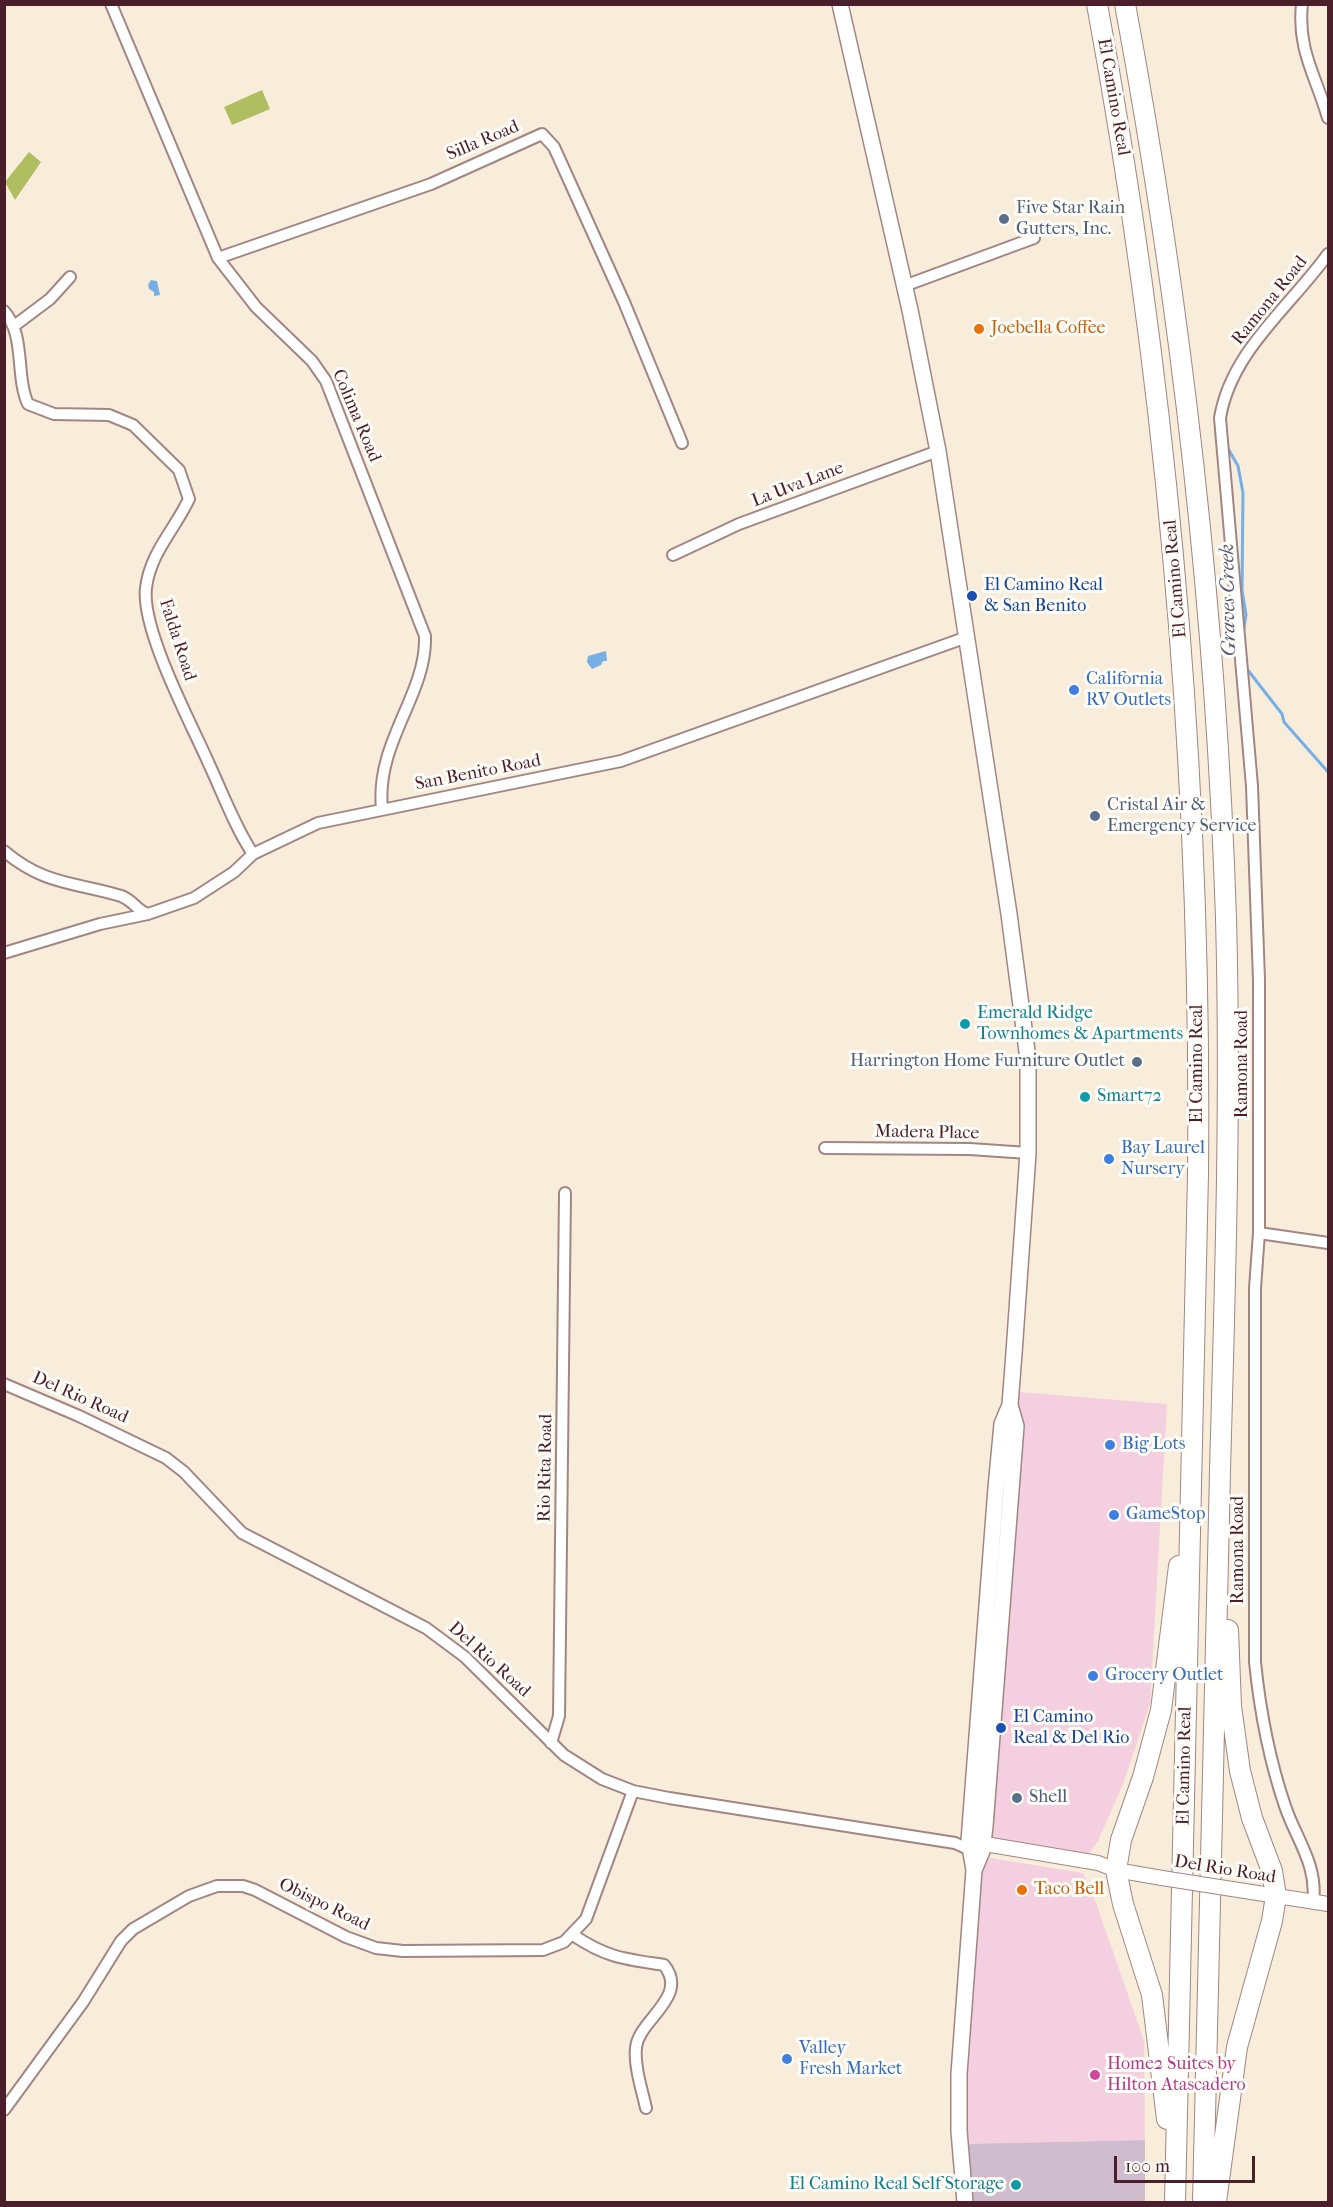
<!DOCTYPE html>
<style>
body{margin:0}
#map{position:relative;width:1333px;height:2207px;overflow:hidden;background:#f8eddb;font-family:"IM FELL French Canon",serif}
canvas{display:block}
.frame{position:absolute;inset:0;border:6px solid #4a1f2b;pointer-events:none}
.scale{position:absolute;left:1114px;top:2156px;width:141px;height:27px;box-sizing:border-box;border:3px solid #4a1f2b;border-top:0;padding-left:8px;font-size:18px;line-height:21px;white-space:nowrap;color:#4a1f2b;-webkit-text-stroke:4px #fdfcf7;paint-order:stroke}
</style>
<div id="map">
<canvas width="1333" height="2207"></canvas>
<div class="frame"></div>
<div class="scale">100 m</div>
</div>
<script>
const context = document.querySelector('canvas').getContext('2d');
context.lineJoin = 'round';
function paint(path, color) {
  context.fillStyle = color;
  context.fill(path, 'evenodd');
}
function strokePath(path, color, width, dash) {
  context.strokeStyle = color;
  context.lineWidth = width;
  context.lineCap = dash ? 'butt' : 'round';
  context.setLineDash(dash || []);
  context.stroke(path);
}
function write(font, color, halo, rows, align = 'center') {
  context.font = font + ' "IM FELL French Canon",serif';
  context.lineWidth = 6;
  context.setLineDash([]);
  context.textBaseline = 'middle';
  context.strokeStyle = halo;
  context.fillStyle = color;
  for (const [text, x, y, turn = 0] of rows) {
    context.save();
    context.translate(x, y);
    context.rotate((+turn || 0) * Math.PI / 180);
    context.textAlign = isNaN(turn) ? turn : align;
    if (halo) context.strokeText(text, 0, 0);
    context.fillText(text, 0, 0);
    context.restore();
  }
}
const built = new Path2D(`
 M1019 1392 1167 1404 1150 1704 1123 1784 1098 1841 1086 1858 986 1840Z
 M984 1857 1083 1873 1093 1894 1144 2041 1145 2140 963 2144V2050Z`);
const industrial = new Path2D(`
 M1145 2140V2202H970L963 2144Z`);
const green = new Path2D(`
 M262 90 270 109 232 125 224 107Z
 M29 152 41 162 15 200 5 182Z`);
const water = new Path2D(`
 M151 280 157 281 160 295 154 296V292L149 289 148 285Z
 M606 651 607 661H603L601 665 592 669 587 662 588 656Z`);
const stream = new Path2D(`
 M1226 445 1238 466 1243 493 1242 590 1246 615 1243 633
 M1247 669 1282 714 1284 722 1328 772`);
const minor = new Path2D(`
 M111 4 218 258 256 307 312 361 326 381 425 636C427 695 375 742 382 809
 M1302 4C1297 50 1316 76 1328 118
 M218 258 431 184 542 134 554 147 624 302 682 443
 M904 286 1034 238
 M4 311C26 336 15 375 28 404L54 414 109 415 133 425 179 470 189 499C175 529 150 553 146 588 141 630 191 723 209 764 223 794 235 827 253 854
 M14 326 50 299 70 277
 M673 555 739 524 938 451
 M4 851C44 885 74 882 121 896 133 900 137 911 148 914
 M4 953 100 924 148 914 194 898 234 872 253 854 318 823 621 761 967 637
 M825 1148 970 1149 1028 1153
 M1259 1233 1328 1243
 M4 1384 79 1416 166 1458 184 1472 242 1533 426 1628 465 1657 564 1755 602 1779 633 1791 669 1798 955 1843 968 1849
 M551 1743 559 1716 565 1193
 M1313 1902C1318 1865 1296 1839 1285 1806 1269 1759 1260 1711 1255 1662V1288L1259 1233V980L1252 786 1220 418C1231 351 1290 307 1328 254
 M573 1935C607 1958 625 1959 664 1965 690 1997 638 2020 636 2048 634 2066 642 2090 646 2108
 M4 2110 83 2002 121 1941 133 1929 189 1896 217 1886H243L255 1890 346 1937 376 1948 403 1951 543 1950 564 1942 586 1919 633 1791`);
const tertiary = new Path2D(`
 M973 1842 1098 1863 1116 1870 1162 1878
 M1232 1889 1328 1904`);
const secondary = new Path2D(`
 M840 4 910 310 938 451 1009 914 1028 1059V1153L1014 1353 1010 1405 1002 1424 996 1488 969 1841 974 1870 959 2074V2131L965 2202
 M974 1870 982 1851 985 1826 1016 1426 1010 1405`);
const motorway = new Path2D(`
 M1097 4C1169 394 1202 778 1198 1174L1175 2202
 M1125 4C1181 306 1216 611 1226 918 1231 1102 1225 1287 1220 1471 1215 1715 1209 1959 1203 2202
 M1167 2119 1152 1995 1123 1904 1116 1870 1121 1840 1143 1777 1161 1710 1179 1566
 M1216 2202 1237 2047 1272 1921 1276 1896 1272 1871 1252 1818 1240 1771 1231 1706 1228 1630`);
const tertiaryBridge = new Path2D(`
 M1162 1878 1232 1889`);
const markers = [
 [1004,219,6,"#5c6f8a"],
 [979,329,6,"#e8710a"],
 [972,596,6,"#1a4fb4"],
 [1074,690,6,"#3f7fe0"],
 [1095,816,6,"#5c6f8a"],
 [965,1024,6,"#0f9aa8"],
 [1137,1062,6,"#5c6f8a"],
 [1085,1097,6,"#0f9aa8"],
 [1109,1159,6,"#3f7fe0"],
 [1110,1445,6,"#3f7fe0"],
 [1114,1515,6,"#3f7fe0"],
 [1093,1676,6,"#3f7fe0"],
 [1001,1728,6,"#1a4fb4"],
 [1017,1798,6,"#5c6f8a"],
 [1022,1890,6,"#e8710a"],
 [787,2059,6,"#3f7fe0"],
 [1095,2075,6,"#d1479c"],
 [1016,2185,6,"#0f9aa8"]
];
const streetNames = [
 ["El Camino Real",1113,97,80],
 ["Silla Road",483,141,-23],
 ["Ramona Road",1270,301,-51],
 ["Colima Road",356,416,67],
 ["La Uva Lane",798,485,-21],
 ["El Camino Real",1176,579,-95],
 ["Falda Road",177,640,72],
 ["San Benito Road",478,773,-11],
 ["El Camino Real",1198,1064,-90],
 ["Ramona Road",1243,1064,-90],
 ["Madera Place",927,1133,1],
 ["Del Rio Road",80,1398,24],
 ["Rio Rita Road",546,1468,-89],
 ["Ramona Road",1239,1550,-90],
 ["Del Rio Road",489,1660,42],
 ["El Camino Real",1185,1766,-89],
 ["Del Rio Road",1225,1870,9],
 ["Obispo Road",324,1905,26]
];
const serviceNames = [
 ["Five Star Rain",1016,209],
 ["Gutters, Inc.",1016,230],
 ["Cristal Air &",1107,806],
 ["Emergency Service",1107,827],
 ["Harrington Home Furniture Outlet",1125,1062,"right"],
 ["Shell",1029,1798]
];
const foodNames = [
 ["Joebella Coffee",991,329],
 ["Taco Bell",1034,1890]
];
const transitNames = [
 ["El Camino Real",984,586],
 ["& San Benito",984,607],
 ["El Camino",1013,1718],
 ["Real & Del Rio",1013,1739]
];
const shopNames = [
 ["California",1086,680],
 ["RV Outlets",1086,701],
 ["Bay Laurel",1121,1149],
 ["Nursery",1121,1170],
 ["Big Lots",1122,1445],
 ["GameStop",1126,1515],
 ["Grocery Outlet",1105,1676],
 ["Valley",799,2049],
 ["Fresh Market",799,2070]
];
const cultureNames = [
 ["Emerald Ridge",977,1014],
 ["Townhomes & Apartments",977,1035],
 ["Smart72",1097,1097],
 ["El Camino Real Self Storage",1004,2185,"right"]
];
const hotelNames = [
 ["Home2 Suites by",1107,2065],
 ["Hilton Atascadero",1107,2086]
];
const waterNames = [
 ["Graves Creek",1229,600,-91]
];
paint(built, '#f3cfdf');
paint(industrial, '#cfbdce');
paint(green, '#afbe61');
paint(water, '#75afe5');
strokePath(stream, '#75afe5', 3);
strokePath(minor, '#a18683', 14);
strokePath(tertiary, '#a18683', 16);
strokePath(secondary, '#a18683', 18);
strokePath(motorway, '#a18683', 22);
strokePath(minor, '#fff', 10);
strokePath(tertiary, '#fff', 14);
strokePath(secondary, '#fff', 15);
strokePath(motorway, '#fff', 20);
strokePath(tertiaryBridge, '#a18683', 16, []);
strokePath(tertiaryBridge, '#fff', 14);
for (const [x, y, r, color] of markers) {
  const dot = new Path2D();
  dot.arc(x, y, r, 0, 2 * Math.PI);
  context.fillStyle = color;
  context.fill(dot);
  strokePath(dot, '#fdfcf7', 2);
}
write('18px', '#4a1f2b', '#fdfcf7', streetNames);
write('18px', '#4e5e75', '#fdfcf7', serviceNames, 'left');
write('18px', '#c56008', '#fdfcf7', foodNames, 'left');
write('18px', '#164399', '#fdfcf7', transitNames, 'left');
write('18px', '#366cbe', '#fdfcf7', shopNames, 'left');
write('18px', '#0d838f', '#fdfcf7', cultureNames, 'left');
write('18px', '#b23c85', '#fdfcf7', hotelNames, 'left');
write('italic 20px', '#5b5975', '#fdfcf7', waterNames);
</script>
